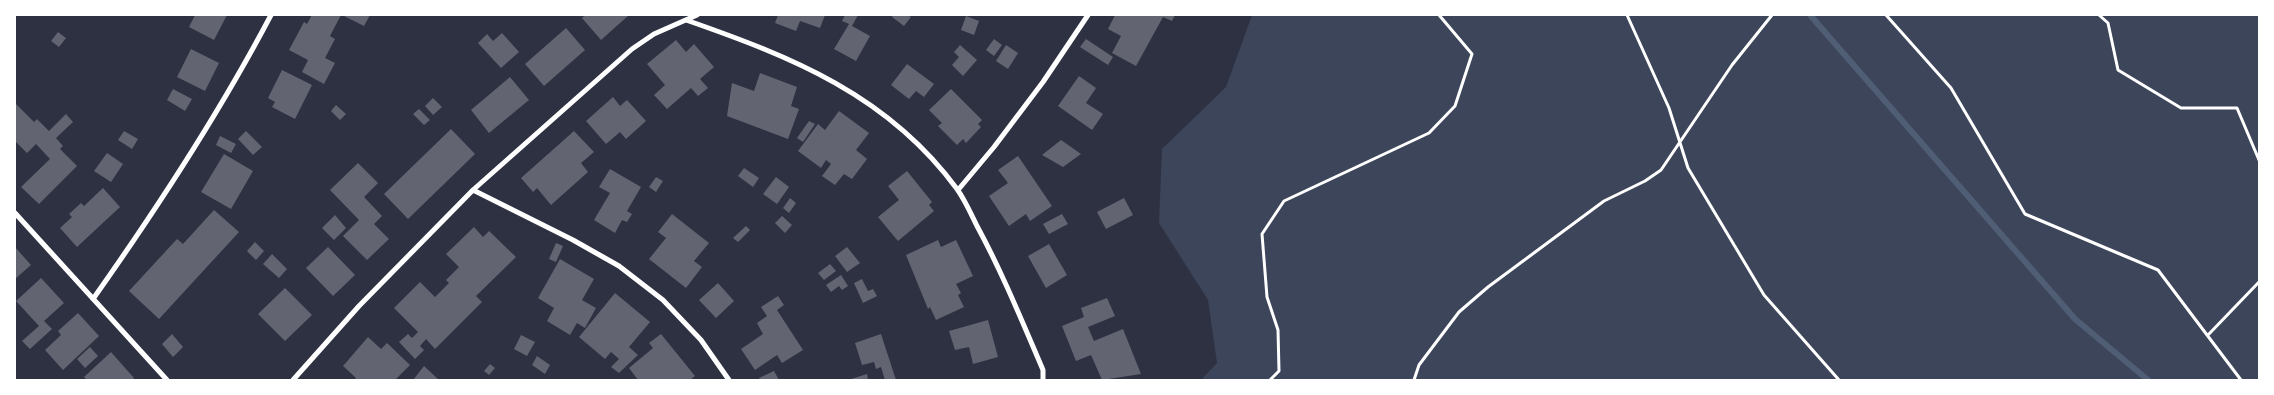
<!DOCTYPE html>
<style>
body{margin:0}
#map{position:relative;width:2274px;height:395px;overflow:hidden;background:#2d3142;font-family:"Noto Serif",serif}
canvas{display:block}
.frame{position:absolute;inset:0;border:16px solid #fff;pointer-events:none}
</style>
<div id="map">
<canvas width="2274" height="395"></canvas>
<div class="frame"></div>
</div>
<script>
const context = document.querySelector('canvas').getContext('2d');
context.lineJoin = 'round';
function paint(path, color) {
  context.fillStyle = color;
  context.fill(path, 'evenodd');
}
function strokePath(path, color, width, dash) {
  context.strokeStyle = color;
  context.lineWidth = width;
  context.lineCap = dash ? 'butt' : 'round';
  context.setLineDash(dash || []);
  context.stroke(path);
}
const green = new Path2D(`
 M1252 15H2259V380H1201L1217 363 1208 300 1159 223 1162 149 1226 87Z`);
const stream = new Path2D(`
 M1810 15 2075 319 2148 380`);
const building = new Path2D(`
 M195 15H227L214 40 189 27Z
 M312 15H341L330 36 335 39 325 58 335 63 324 84 302 72 308 60 289 50 304 22 307 24Z
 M342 15H370L364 26Z
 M585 15H629L601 40 582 18Z
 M778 15H825L820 28 800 21 796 31 775 23Z
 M845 15H858L852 26 870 36 856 61 834 49 849 24 842 21Z
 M893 15H907L911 17 904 26 892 17Z
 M1115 15H1175L1172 21 1163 17 1136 66 1112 53 1121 36 1108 29Z
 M966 16 979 21 974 35 961 30Z
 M566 28 585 50 544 86 525 64Z
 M58 32 66 38 59 47 51 41Z
 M502 33 519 52 501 68 478 43 487 34 493 41Z
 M994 39 1002 45 994 56 986 50Z
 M1086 39 1113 57 1108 65 1080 47Z
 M676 40 686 52 694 44 714 67 700 79 708 88 698 96 691 88 667 109 654 95 665 85 647 64Z
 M960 45 977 60 963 76 952 65 959 57 954 52Z
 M1006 45 1018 53 1008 69 996 61Z
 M191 49 219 63 205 91 177 77Z
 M907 64 934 84 924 97 916 91 909 99 891 85Z
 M282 70 312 85 295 119 272 107 275 102 268 98Z
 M760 73 797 87 791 106 799 109 788 139 727 116 732 83 754 91Z
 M1079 76 1096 88 1086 103 1103 114 1092 130 1058 106Z
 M510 77 529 100 489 133 471 110Z
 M173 89 192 99 185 111 167 100Z
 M951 89 982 120 978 124 981 127 966 143 963 139 957 145 938 126 942 123 929 110Z
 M613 97 620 106 627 100 646 121 626 139 620 132 606 144 586 121Z
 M433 98 442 107 433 115 425 106Z
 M15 103 34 122 37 119 49 131 66 114 73 122 56 138 63 146 60 149 77 166 39 204 21 187 50 159 36 144 27 153 15 141Z
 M336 105 346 114 340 120 331 111Z
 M419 109 430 120 424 125 413 114Z
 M839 111 869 133 856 150 867 159 852 179 844 174 835 185 822 176 831 164 826 160 821 168 798 151 818 124 825 130Z
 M809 121 815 124 803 142 797 138Z
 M451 129 475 154 408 219 384 194Z
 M124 131 138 139 132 149 118 140Z
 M246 131 262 147 253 155 238 139Z
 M574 131 594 152 581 163 588 172 551 205 537 188 533 192 521 178Z
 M220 136 236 144 231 153 216 145Z
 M1061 140 1081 154 1063 167 1042 155Z
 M107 153 123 164 111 182 94 171Z
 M224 154 253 171 231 209 201 192Z
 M1018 156 1052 206 1030 221 1026 214 1009 226 989 196 1008 183 998 170Z
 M358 163 378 183 364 197 382 216 374 224 389 239 367 260 343 236 359 220 330 190Z
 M744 168 759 178 753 187 738 176Z
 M610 169 641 187 627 211 632 214 627 222 622 220 615 233 594 220 610 193 599 187Z
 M907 171 932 202 929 205 934 211 898 241 878 217 899 200 888 186Z
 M656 177 663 181 656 192 649 187Z
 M776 177 789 187 777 204 763 194Z
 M103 188 120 207 77 247 60 228 72 217 69 214 81 203 84 206Z
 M790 198 796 203 789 213 783 208Z
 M1124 198 1133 215 1106 229 1097 212Z
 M214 210 239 232 159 319 129 291 177 239 183 244Z
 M672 214 709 243 694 261 702 267 686 288 649 259 666 238 658 232Z
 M1062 214 1068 224 1049 234 1043 224Z
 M335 215 346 228 334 240 322 228Z
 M782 216 792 225 785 233 775 223Z
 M746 226 750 230 738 242 733 238Z
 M474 227 483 237 489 231 516 257 476 296 482 302 435 349 426 339 420 346 424 350 415 359 399 342 408 334 412 338 418 332 394 308 420 282 435 297 449 283 446 280 459 267 446 254Z
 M938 240 941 247 956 240 973 276 956 284 961 293 958 295 964 307 936 320 930 307 928 309 906 255Z
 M255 242 264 251 256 260 247 251Z
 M556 243 563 246 556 262 549 259Z
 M1049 244 1067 275 1046 288 1028 256Z
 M15 247 31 265 15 279Z
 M328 247 355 275 333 296 306 268Z
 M847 247 860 263 847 272 835 256Z
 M272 254 287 269 279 278 263 264Z
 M560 259 594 279 582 300 596 308 585 328 577 323 570 335 547 321 554 308 538 298Z
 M830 264 836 271 824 280 818 273Z
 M841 275 848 286 842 290 839 286 831 292 826 285Z
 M41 278 64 303 44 321 52 329 30 349 22 341 39 326 16 301Z
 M862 279 868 291 873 289 877 296 863 303 854 283Z
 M718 283 734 301 716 318 699 300Z
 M285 288 312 315 285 341 258 314Z
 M615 293 650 322 629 347 638 355 619 373 611 367 619 359 611 352 605 359 579 337Z
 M778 296 784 305 777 310 803 350 782 363 777 355 755 370 741 349 763 334 757 323 767 316 761 307Z
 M1107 298 1115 316 1088 327 1094 341 1123 329 1141 374 1102 380 1091 355 1076 361 1062 326 1084 317 1081 308Z
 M78 313 99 336 63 370 45 350 61 335 58 331Z
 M988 320 998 357 973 364 969 347 955 350 949 331Z
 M172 334 183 347 173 357 162 344Z
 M661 334 695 376 690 380H638L629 368 653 348 649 343Z
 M881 334 896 380H885L881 367 876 369 874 362 862 365 855 343Z
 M521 335 535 342 527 356 514 349Z
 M368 337 381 349 387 343 410 365 395 380H354L356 378 343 366Z
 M90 347 98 356 85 368 77 359Z
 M111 352 134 378 132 380H87L84 377Z
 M537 356 550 365 545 374 532 365Z
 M490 364 495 368 489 375 484 371Z
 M424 366 439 380H413Z
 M774 371 779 380H760L759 378Z
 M867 374 868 380H848Z`);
const path = new Path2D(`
 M1627 15 1669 108 1688 168 1764 295 1839 380
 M1886 15 1951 88 2025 214 2158 270 2241 380
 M2099 15 2108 23 2118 70 2181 108H2237L2259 160
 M2208 335 2259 282
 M1270 380 1279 371 1278 330 1267 297 1262 234 1284 201 1429 133 1455 106 1472 54 1439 15
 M1414 380 1419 365 1459 312 1488 287 1604 201 1645 181 1661 170 1732 65 1772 15`);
const minor = new Path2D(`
 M686 20C792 57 888 95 957 189 965 200 971 214 977 226 1002 272 1022 321 1043 370V380
 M473 190 573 240 619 266 663 300 701 340 729 380
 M958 190 994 147 1043 82 1088 15
 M15 213 167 380
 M93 299C158 207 219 114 271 15
 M293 380 359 306 473 190 632 49 654 34 697 15`);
paint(green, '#3c4559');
strokePath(stream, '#4f5d75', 6);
paint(building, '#626471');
strokePath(path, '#fff', 3);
strokePath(minor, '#fff', 5);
</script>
